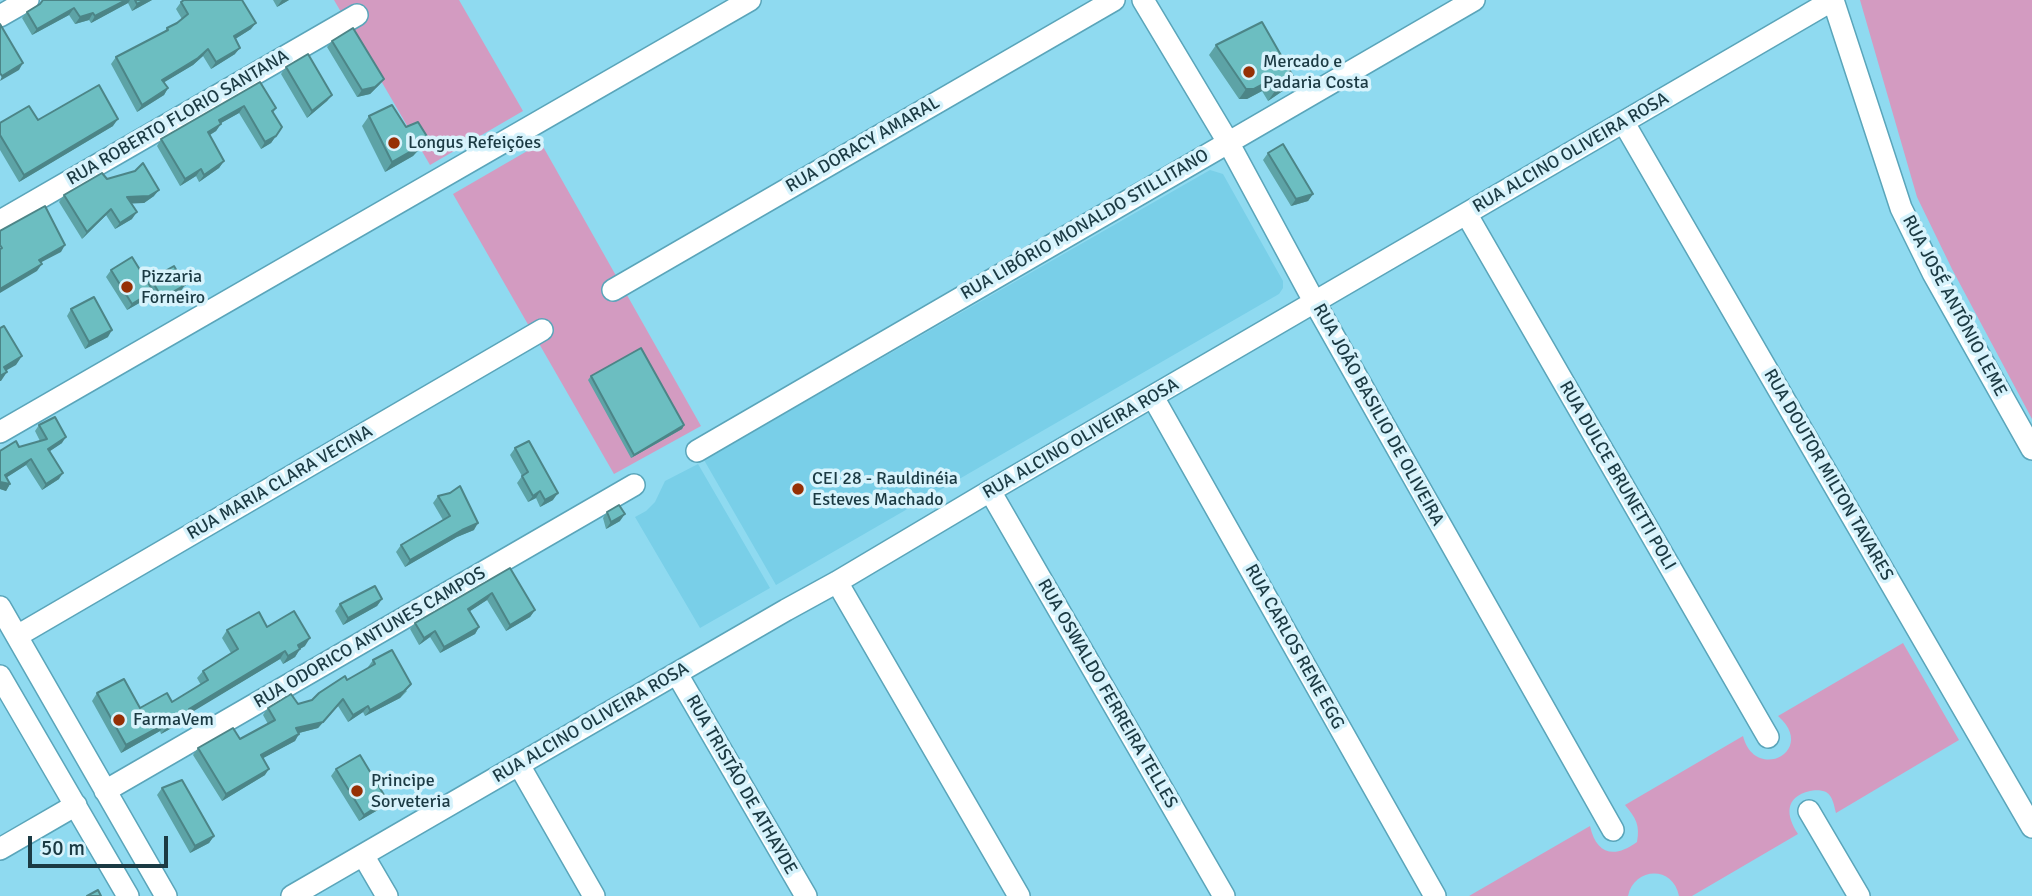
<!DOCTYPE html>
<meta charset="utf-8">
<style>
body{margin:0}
#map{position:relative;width:2032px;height:896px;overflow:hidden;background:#8fdaf0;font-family:Signika,sans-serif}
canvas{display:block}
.scale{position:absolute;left:28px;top:836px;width:140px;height:32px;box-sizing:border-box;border:4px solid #1b3a43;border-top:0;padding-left:9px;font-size:21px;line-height:24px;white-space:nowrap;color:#1b3a43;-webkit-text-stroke:5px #d7f3fc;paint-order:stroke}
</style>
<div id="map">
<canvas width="2032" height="896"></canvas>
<div class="scale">50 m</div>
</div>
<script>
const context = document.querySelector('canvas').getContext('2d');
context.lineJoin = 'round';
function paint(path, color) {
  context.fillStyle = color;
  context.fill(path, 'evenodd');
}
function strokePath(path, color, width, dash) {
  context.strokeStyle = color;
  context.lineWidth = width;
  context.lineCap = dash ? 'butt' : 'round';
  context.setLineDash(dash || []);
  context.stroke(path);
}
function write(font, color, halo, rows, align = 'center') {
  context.font = font + ' Signika,sans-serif';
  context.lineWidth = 7;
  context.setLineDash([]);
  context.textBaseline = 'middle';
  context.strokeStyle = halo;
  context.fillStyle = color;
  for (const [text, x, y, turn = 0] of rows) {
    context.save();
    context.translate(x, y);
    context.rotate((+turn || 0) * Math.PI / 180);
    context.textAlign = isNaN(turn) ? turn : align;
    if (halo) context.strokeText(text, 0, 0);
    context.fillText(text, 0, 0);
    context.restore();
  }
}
const built = new Path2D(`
 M1210 170 1223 174 1283 281V288L1279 294 776 585 704 460Z
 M698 464 770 588 700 628 635 517 646 511 655 502 665 481Z`);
const green = new Path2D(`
 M334 0H459L523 111 430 165Z
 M1860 0H2032V419L1952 269 1917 197Z
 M541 143 701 426 614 474 453 194Z
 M1903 643 1959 740 1836 813C1834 806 1833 796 1826 792 1822 790 1814 790 1810 791 1784 797 1786 816 1798 834L1692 896H1679C1673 865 1634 867 1628 896H1469L1590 826C1596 854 1614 859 1637 842 1640 825 1636 818 1625 805L1743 736C1755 783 1818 751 1778 716Z`);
const street = new Path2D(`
 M1143 0 1228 142 1315 303 1613 830
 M1833 0 1901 208 1933 273 2032 449
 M0 16 28 0
 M1624 123 2032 827
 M1467 215 1768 737
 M0 221 357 15
 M613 290 1114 0
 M1153 397 1435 896
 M0 432 750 0
 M697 451 1474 0
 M990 491 1224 896
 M837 582 1019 896
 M0 607 166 896
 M17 636 542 330
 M677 674 806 896
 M0 676 128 896
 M519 765 594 896
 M105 791 634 485
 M1809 811 1859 896
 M0 849 76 805
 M363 855 387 896
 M292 896 786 610 837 582 990 491 1833 0`);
const wall = new Path2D(`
 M43 0H152L132 11 128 3 91 23 89 20 75 24 69 15 32 35 22 18 27 12 40 4Z
 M273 0H289L277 7Z
 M181 2 251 29 235 39V54L211 69 203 56 193 65 164 82 168 88 164 95 137 112 111 64 116 57 164 33 167 28 177 23 182 19 176 9Z
 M332 41 384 79 379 85 370 94 357 97 327 47Z
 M1216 45 1294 78 1287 88 1268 101 1262 91 1247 99H1239L1209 55Z
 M286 67 332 95 327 101 307 118 281 74Z
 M260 82 276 108 273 113 282 127 271 143 261 149 239 113 221 123 216 131 210 135 224 161 219 168 199 182 196 176 180 186 157 146 161 139Z
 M369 116 406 127 421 148 413 156 385 172 362 126Z
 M0 123 113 126 19 182 0 150Z
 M1268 153 1313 194 1308 201 1291 206 1263 160Z
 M107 179 154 196 144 203H131L132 219 115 229 106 215 82 239 59 202 64 195Z
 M111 270 148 283 151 279 185 285 180 292 158 305 151 294 148 298 127 310 106 277Z
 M71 309 108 337 85 349 67 316Z
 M591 376 684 425 682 429 631 458 588 380Z
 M39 425 62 443 50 451 59 479 42 490 26 465 7 477 10 484 6 491 0 489 19 447 40 441 35 431Z
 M515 448 553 500 540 507 536 498 528 502 517 483 522 476 510 455Z
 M438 496 474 530 457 537 405 567 396 552 401 545 443 520 433 503Z
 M607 512 620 521 606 529 603 518Z
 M510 568 535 610 530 617 506 631 487 600 470 611 479 627 475 634 440 653 430 637 419 645 410 629 415 623Z
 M382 599 377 606 343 625 335 611 340 604Z
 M267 627 305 646 300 649 295 657 283 664 280 659 191 712 186 720 161 734 160 731 121 753 92 701 97 693 140 708 172 702 201 685 197 678 203 671 231 653 222 638 227 630Z
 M373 660 407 691 400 698 365 716 363 712 348 722 338 706 318 728 299 733 295 741 263 758 265 775 222 801 193 755 198 748 240 739 268 724 263 715 268 708 298 704 312 700 369 668 368 667Z
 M336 769 387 800 383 807 359 821 331 776Z
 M162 788 214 836 209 843 190 853 157 795Z`);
const shadedWall = new Path2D(`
 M126 0H130L128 3 91 23 95 16Z
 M145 0H152L132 11 137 4Z
 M282 0H289L277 7Z
 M74 8 69 15 32 35 37 29Z
 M93 13 89 20 75 24 80 17Z
 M256 23 251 29 229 43 234 36Z
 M240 48 235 54 211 69 216 62Z
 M208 49 203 56 193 65 158 86 162 80Z
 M23 63 19 70 0 81 2 76Z
 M1294 78 1287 88 1268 101 1275 91Z
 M384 79 379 85 370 94 357 97 362 90Z
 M1269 81 1262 91 1247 99H1239L1246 89Z
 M168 88 164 95 137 112 142 105Z
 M332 95 327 101 307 118 312 111Z
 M244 106 239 113 214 127 219 120Z
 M118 119 113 126 19 182 24 175Z
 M221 124 216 131 203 139 208 132Z
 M276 136 271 143 261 149 265 142Z
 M428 138 413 156 385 172 392 162Z
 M224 161 219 168 199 182 204 175Z
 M201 169 196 176 180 186 185 179Z
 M159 190 154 196 144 203 122 204 127 197Z
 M1313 194 1308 201 1291 206 1296 199Z
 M111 209 106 215 82 239 87 232Z
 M137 212 132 219 115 229 120 223Z
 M65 245 61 252 34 266 39 260Z
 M42 264 37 271 0 293V289Z
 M185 285 180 292 158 305 162 298Z
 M153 291 148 298 127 310 132 304Z
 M112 330 108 337 85 349 89 342Z
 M22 356 16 365 0 374 4 367Z
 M7 372 1 381H0V376Z
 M684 425 682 429 631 458 634 455Z
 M66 437 62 443 44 455 48 449Z
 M31 459 26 465 1 481 5 475Z
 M63 473 59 479 42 490 46 484Z
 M0 482 10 484 6 491 0 489Z
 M540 491 536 498 528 502 533 496Z
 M558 493 553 500 540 507 545 500Z
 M625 514 620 521 606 529 611 522Z
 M478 523 474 530 457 537 405 567 410 560 462 530Z
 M492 593 487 600 464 615 468 609Z
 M382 599 377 606 343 625 348 618Z
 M535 610 530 617 506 631 510 625Z
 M479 627 475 634 440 653 444 647Z
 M435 631 430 637 419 645 424 638Z
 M310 638 305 646 293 653 298 645Z
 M300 649 295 657 283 664 288 656Z
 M285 651 280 659 184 717 189 709Z
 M411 684 400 698 365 716 370 710Z
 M343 699 318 728 291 735 296 728Z
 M368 706 363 712 348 722 353 715Z
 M191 713 186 720 161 734 167 727Z
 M165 724 160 731 121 753 126 745Z
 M299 734 295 741 256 762 261 755Z
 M269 769 265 775 222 801 226 794Z
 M387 800 383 807 359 821 364 815Z
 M214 836 209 843 190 853 195 846Z`);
const building = new Path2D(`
 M43 0H126L95 16 93 13 80 17 74 8 37 29 27 12 40 4Z
 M135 0H145L137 4Z
 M184 0H242L256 23 234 36 240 48 216 62 208 49 198 58 162 80 168 88 142 105 116 57 168 30 167 28 177 23 188 14 181 2Z
 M1262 22 1294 78 1275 91 1269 81 1254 89H1246L1216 45Z
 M0 24 23 63 2 76 0 73Z
 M353 28 384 79 375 87 362 90 332 41Z
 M308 54 332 95 312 111 286 67Z
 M260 82 276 108 272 111 282 127 276 136 265 142 244 106 219 120 221 124 208 132 224 161 204 175 201 169 185 179 161 139Z
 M99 85 118 119 24 175 0 135V123L29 106 38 120Z
 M392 105 406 127 418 122 428 138 420 146 392 162 369 116Z
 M1283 144 1313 194 1296 199 1268 153Z
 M143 163 159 190 149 196 127 197 137 212 120 223 111 209 87 232 64 195 102 173 107 179 135 171Z
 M45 206 65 245 39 260 42 264 0 289V249L2 248 0 245V231Z
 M132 257 153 291 132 304 111 270Z
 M174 266 185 285 162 298 151 279Z
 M94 297 112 330 89 342 71 309Z
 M4 326 22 356 4 367 7 372 0 376V328Z
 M641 348 684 425 634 455 591 376Z
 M55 417 66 437 48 449 63 473 46 484 31 459 5 475 10 484 0 482V451L16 441 19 447 47 439 39 425Z
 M529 441 558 493 545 500 540 491 533 496 522 476 528 472 515 448Z
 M460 486 478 523 462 530 410 560 401 545 450 516 438 496 450 493Z
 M619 505 625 514 611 522 607 512Z
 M510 568 535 610 510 625 492 593 468 609 479 627 444 647 435 631 424 638 415 623Z
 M375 586 382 599 348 618 340 604Z
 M294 611 310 638 298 645 300 649 288 656 285 651 189 709 191 713 167 727 165 724 126 745 97 693 124 679 140 708 167 693 172 702 208 680 203 671 238 649 227 630 259 612 267 627Z
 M392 650 411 684 404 691 370 710 368 706 353 715 343 699 323 722 296 728 299 734 261 755 269 769 226 794 198 748 233 728 240 739 275 720 268 708 291 694 298 704 312 700 319 693 345 676 347 680 375 664 373 660Z
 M360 755 387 800 364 815 336 769Z
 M182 780 214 836 195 846 162 788Z
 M98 890 101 896H87Z`);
const markers = [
 [1249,72,7,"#963005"],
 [394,143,7,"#963005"],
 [127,287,7,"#963005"],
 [798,489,7,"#963005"],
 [119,720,7,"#963005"],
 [357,791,7,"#963005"]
];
const poiNames = [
 ["Mercado e",1263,62],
 ["Padaria Costa",1263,83],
 ["Longus Refeições",408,143],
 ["Pizzaria",141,277],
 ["Forneiro",141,298],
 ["CEI 28 - Rauldinéia",812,479],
 ["Esteves Machado",812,500],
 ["FarmaVem",133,720],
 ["Principe",371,781],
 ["Sorveteria",371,802]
];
const streetNames = [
 ["RUA ROBERTO FLORIO SANTANA",178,118,-30],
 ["RUA DORACY AMARAL",863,145,-30],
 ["RUA ALCINO OLIVEIRA ROSA",1571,153,-30],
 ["RUA LIBÓRIO MONALDO STILLITANO",1085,225,-30],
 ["RUA JOSÉ ANTÔNIO LEME",1954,306,62],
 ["RUA JOÃO BASILIO DE OLIVEIRA",1378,415,61],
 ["RUA ALCINO OLIVEIRA ROSA",1081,439,-30],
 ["RUA DOUTOR MILTON TAVARES",1828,475,60],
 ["RUA DULCE BRUNETTI POLI",1617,476,60],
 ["RUA MARIA CLARA VECINA",280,483,-30],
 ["RUA ODORICO ANTUNES CAMPOS",370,638,-30],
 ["RUA CARLOS RENE EGG",1294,647,61],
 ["RUA OSWALDO FERREIRA TELLES",1107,694,60],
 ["RUA ALCINO OLIVEIRA ROSA",591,723,-30],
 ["RUA TRISTÃO DE ATHAYDE",741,785,60]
];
paint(built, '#79cfe8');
paint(green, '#d39bc1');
strokePath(street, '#5aa5ba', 24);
strokePath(street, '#fff', 21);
paint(wall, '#5da3a6');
paint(shadedWall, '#4c8587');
paint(building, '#6cbec1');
strokePath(building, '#4c8587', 2);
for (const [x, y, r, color] of markers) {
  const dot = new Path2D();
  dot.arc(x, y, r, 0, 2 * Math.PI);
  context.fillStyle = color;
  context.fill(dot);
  strokePath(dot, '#d7f3fc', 2.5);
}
write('18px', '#1b3a43', '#d7f3fc', poiNames, 'left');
write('18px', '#1b3a43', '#d7f3fc', streetNames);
</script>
